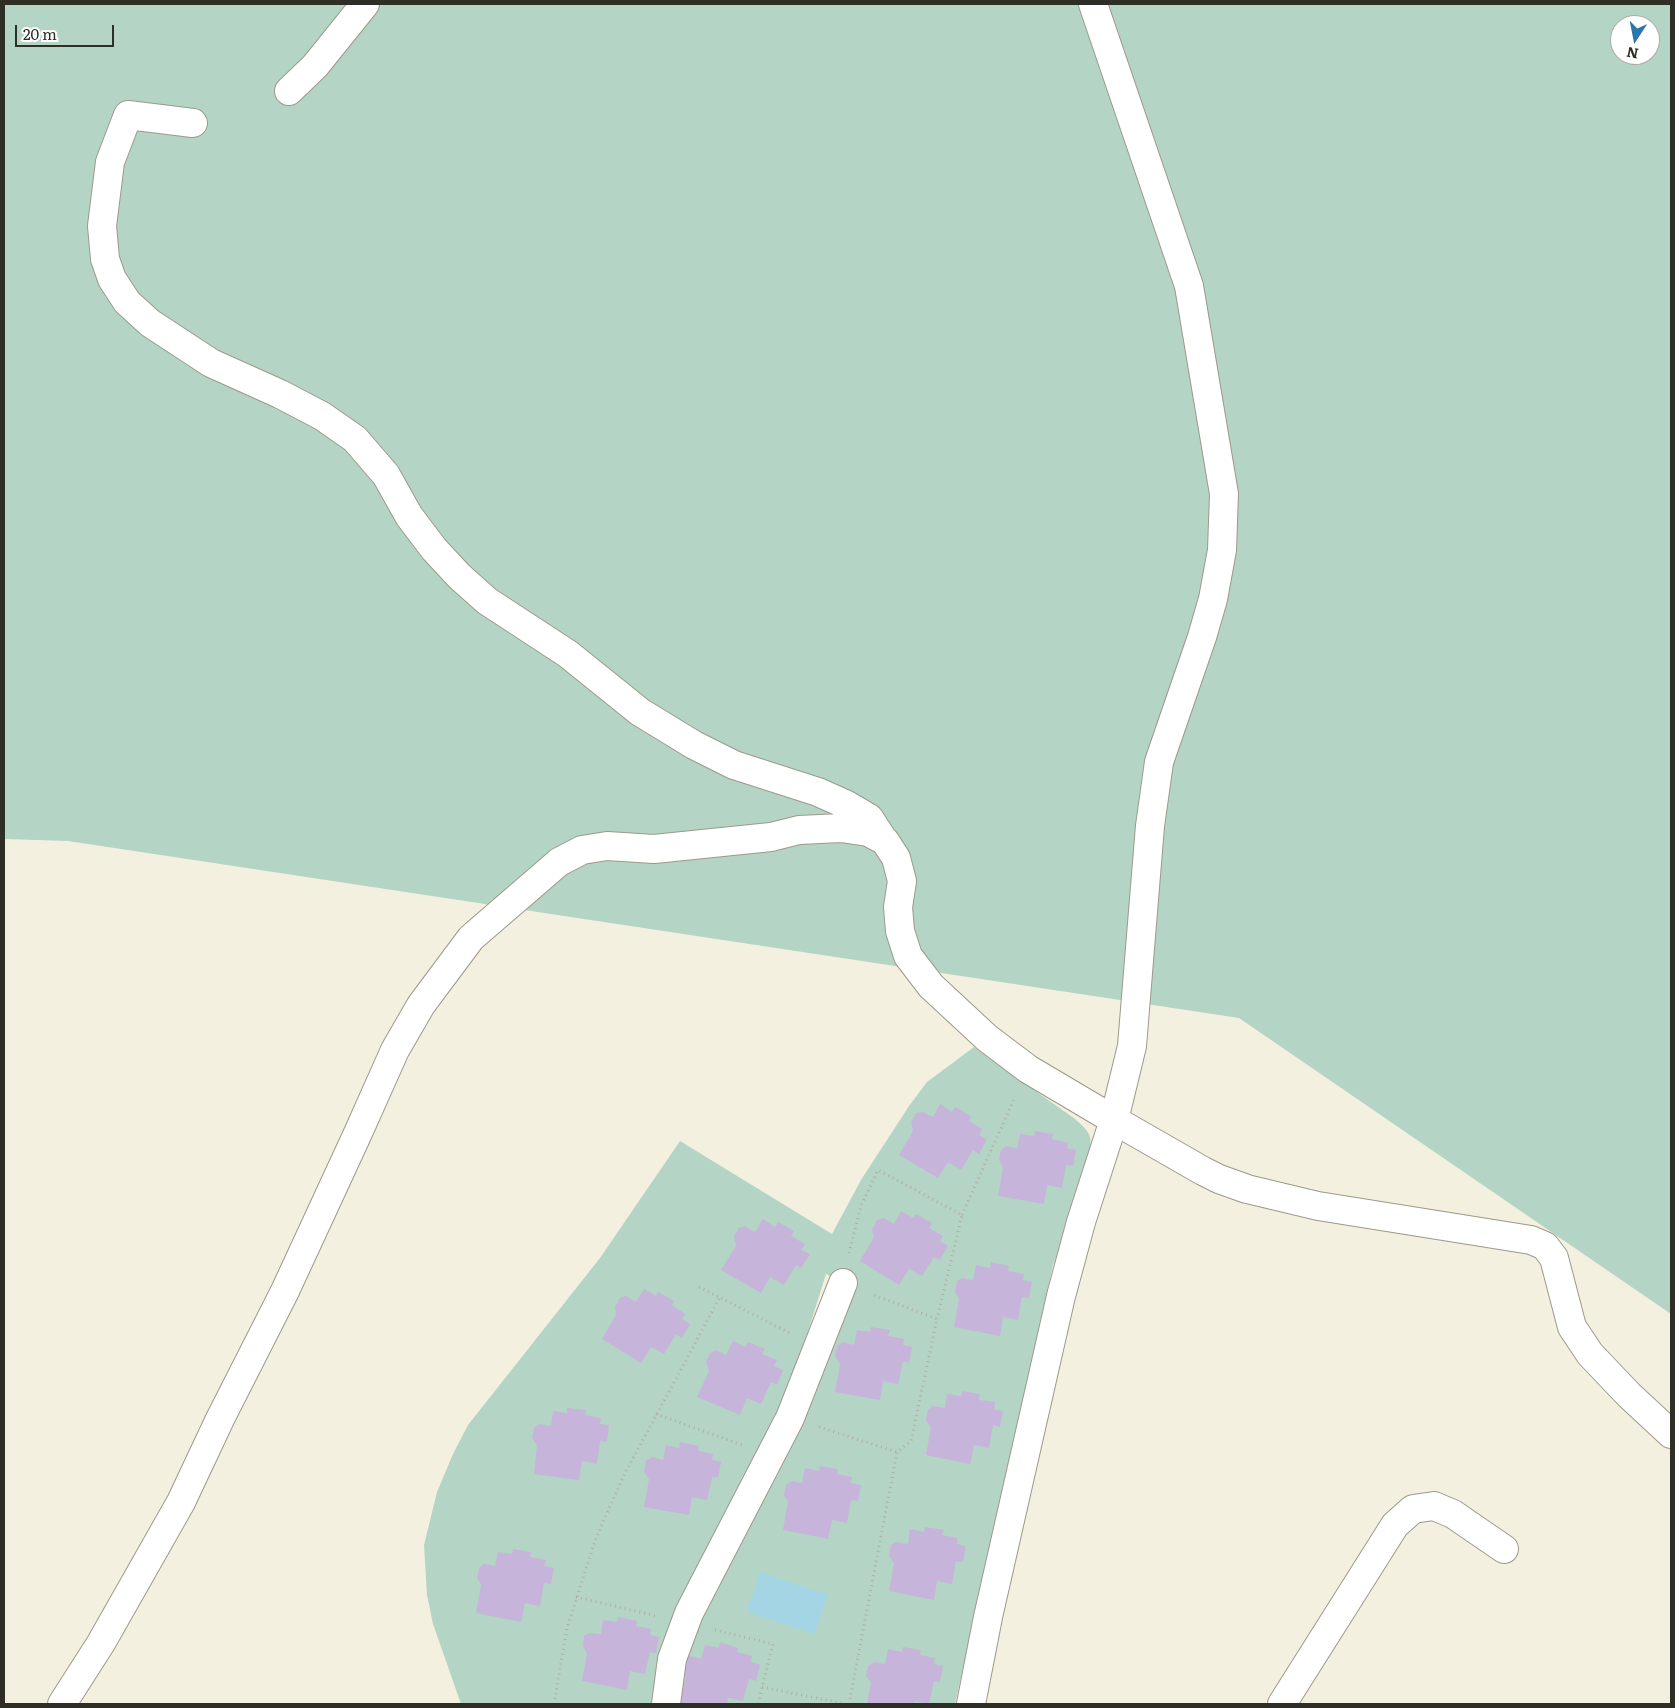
<!DOCTYPE html>
<style>
body{margin:0}
#map{position:relative;width:1675px;height:1708px;overflow:hidden;background:#f4f0df;font-family:Literata,serif}
canvas{display:block}
.frame{position:absolute;inset:0;border:5px solid #2e2d26;pointer-events:none}
.north{position:absolute;left:1610px;top:15px;width:50px;height:50px;box-sizing:border-box;background:#fff;border:1px solid #ababa8;border-radius:50%;rotate:191deg;font-size:14px;font-weight:700;line-height:20px;text-align:center;color:#2e2d26}
.north::after{content:'';display:block;margin:auto;width:18px;height:22px;background:#2c76a9;clip-path:polygon(50% 0,100% 100%,50% 72%,0 100%)}
.scale{position:absolute;left:15px;top:25px;width:99px;height:22px;box-sizing:border-box;border:2px solid #2e2d26;border-top:0;padding-left:6px;font-size:15px;line-height:18px;white-space:nowrap;color:#2e2d26;-webkit-text-stroke:4px #fff;paint-order:stroke}
</style>
<div id="map">
<canvas width="1675" height="1708"></canvas>
<div class="frame"></div>
<div class="north">N</div>
<div class="scale">20 m</div>
</div>
<script>
const context = document.querySelector('canvas').getContext('2d');
context.lineJoin = 'round';
function paint(path, color) {
  context.fillStyle = color;
  context.fill(path, 'evenodd');
}
function strokePath(path, color, width, dash) {
  context.strokeStyle = color;
  context.lineWidth = width;
  context.lineCap = dash ? 'butt' : 'round';
  context.setLineDash(dash || []);
  context.stroke(path);
}
const green = new Path2D(`
 M4 4H1671V1314L1239 1018 68 841 4 839ZM1620 25H1650V55H1620Z
 M974 1047 1075 1119C1091 1133 1093 1136 1089 1157L1063 1241 1053 1265 955 1704H676L678 1666 843 1283 826 1274 796 1370 759 1452 666 1638 655 1683 653 1704H461L433 1624 427 1595 424 1545 437 1492 453 1454 468 1425 600 1258 680 1141 832 1234 861 1180 909 1106 927 1082Z`);
const water = new Path2D(`
 M760 1572 828 1595 814 1634 747 1612Z`);
const building = new Path2D(`
 M940 1104 952 1112 955 1107 971 1116 969 1121 982 1129 979 1135 987 1139 979 1154 973 1150 961 1170 948 1162 938 1178 899 1155 913 1131 911 1122 916 1113 923 1112 933 1117Z
 M1035 1131 1053 1134 1052 1139 1068 1143 1067 1148 1076 1150 1073 1166 1066 1165 1062 1188 1047 1185 1044 1204 998 1196 1003 1168 999 1160 1001 1150 1006 1146 1017 1148 1020 1134 1034 1136Z
 M901 1211 913 1218 916 1214 932 1223 929 1228 943 1236 940 1241 948 1246 940 1260 934 1257 922 1276 909 1269 899 1285 860 1261 874 1237 872 1229 877 1220 884 1218 894 1224Z
 M763 1219 775 1227 778 1222 794 1231 791 1236 805 1244 801 1250 810 1254 801 1268 796 1265 784 1285 770 1277 761 1293 721 1270 736 1246 734 1236 739 1228 745 1226 755 1232Z
 M991 1262 1009 1266 1008 1271 1024 1274 1023 1280 1032 1282 1029 1298 1022 1297 1018 1320 1003 1317 1000 1336 954 1327 959 1299 955 1292 957 1281 962 1278 973 1280 976 1265 990 1268Z
 M644 1289 656 1296 658 1292 674 1301 672 1305 685 1314 682 1319 690 1324 682 1338 676 1334 664 1354 651 1347 641 1363 602 1339 616 1315 615 1307 620 1298 626 1296 636 1302Z
 M871 1327 890 1330 888 1336 904 1339 903 1345 912 1347 909 1363 903 1361 898 1384 883 1381 880 1400 835 1392 840 1364 835 1356 837 1346 843 1342 854 1345 857 1330 870 1332Z
 M733 1341 745 1347 748 1342 765 1349 762 1354 777 1360 774 1366 783 1370 777 1385 771 1382 761 1404 747 1398 740 1415 697 1397 709 1371 706 1362 710 1353 716 1350 726 1355Z
 M962 1391 980 1394 979 1400 995 1402 994 1409 1003 1411 1000 1427 993 1425 989 1448 974 1445 970 1464 926 1455 931 1428 926 1420 928 1410 933 1406 945 1408 947 1394 961 1396Z
 M567 1408 586 1410 585 1415 601 1418 600 1424 609 1425 607 1442 600 1441 597 1464 582 1461 579 1480 534 1474 537 1445 532 1438 534 1428 539 1424 551 1426 553 1411 567 1413Z
 M680 1442 699 1446 698 1451 713 1454 712 1460 721 1462 718 1478 712 1477 707 1500 692 1497 689 1515 644 1507 649 1479 644 1472 646 1461 652 1457 663 1460 666 1445 679 1448Z
 M820 1466 838 1469 837 1474 852 1477 851 1483 861 1485 858 1501 851 1500 847 1523 832 1520 828 1539 783 1530 788 1502 784 1495 786 1485 791 1481 802 1483 805 1468 819 1471Z
 M925 1527 944 1530 942 1535 958 1538 957 1544 966 1546 963 1562 956 1561 952 1584 937 1581 934 1600 889 1591 894 1563 889 1556 891 1545 896 1542 908 1544 910 1529 924 1532Z
 M513 1549 531 1552 530 1557 546 1560 544 1566 554 1568 551 1584 544 1583 540 1606 525 1603 521 1622 476 1613 481 1585 477 1578 479 1568 484 1564 495 1566 498 1552 512 1554Z
 M618 1617 637 1621 636 1626 651 1629 650 1635 659 1637 656 1653 650 1652 645 1674 630 1671 627 1690 582 1681 587 1654 583 1646 584 1636 589 1633 601 1634 603 1620 617 1622Z
 M720 1642 738 1648 737 1652 752 1656 751 1662 760 1665 756 1681 749 1679 743 1701 728 1698 727 1704H679L686 1677 682 1669 685 1659 690 1656 701 1659 705 1645 719 1648Z
 M903 1647 921 1650 920 1655 935 1658 934 1664 943 1666 940 1682 934 1681 929 1704 914 1701V1704H867L871 1683 866 1676 868 1666 874 1662 885 1664 888 1649 902 1652Z`);
const path = new Path2D(`
 M962 1215 1015 1097
 M849 1253 861 1206 878 1170 962 1215 937 1319
 M699 1287 790 1333
 M656 1414 742 1445
 M819 1427 897 1452
 M576 1597 656 1616
 M715 1630 773 1644 758 1704
 M762 1687 846 1704
 M554 1704 567 1628 596 1538 623 1477 720 1297
 M849 1704 897 1452 911 1441 937 1319 871 1294`);
const minor = new Path2D(`
 M289 91 315 66 365 4
 M193 123 128 115 110 162 102 226 105 259 112 279 127 302 150 323 211 363 280 394 322 416 355 439 386 475 409 516 434 549 459 576 487 601 568 654 640 712 694 745 734 765 818 792 847 805 869 818 882 838
 M62 1704 101 1643 181 1502 220 1419 285 1291 358 1133 395 1050 421 1005 471 938 559 862 582 850 607 846 654 849 771 837 799 830 841 828 868 832 885 841 896 858 902 881 898 907 900 931 908 956 931 986 987 1038 1028 1069 1114 1120 1132 1046 1150 826 1159 762 1202 637 1213 599 1222 550 1224 494 1189 286 1093 4
 M666 1704 672 1659 689 1613 790 1418 843 1283
 M971 1704 988 1617 1061 1296 1081 1222 1114 1120 1203 1171 1219 1179 1247 1189 1318 1206 1531 1240 1545 1246 1554 1258 1572 1327 1590 1354 1629 1395 1671 1434
 M1282 1704 1395 1525 1413 1509 1434 1506 1453 1514 1504 1549`);
paint(green, '#b4d5c5');
paint(water, '#a3d5e4');
paint(building, '#c6b4da');
strokePath(minor, '#9d998a', 30);
strokePath(path, '#b0ada0', 3, [1, 4]);
strokePath(minor, '#fff', 28);
</script>
